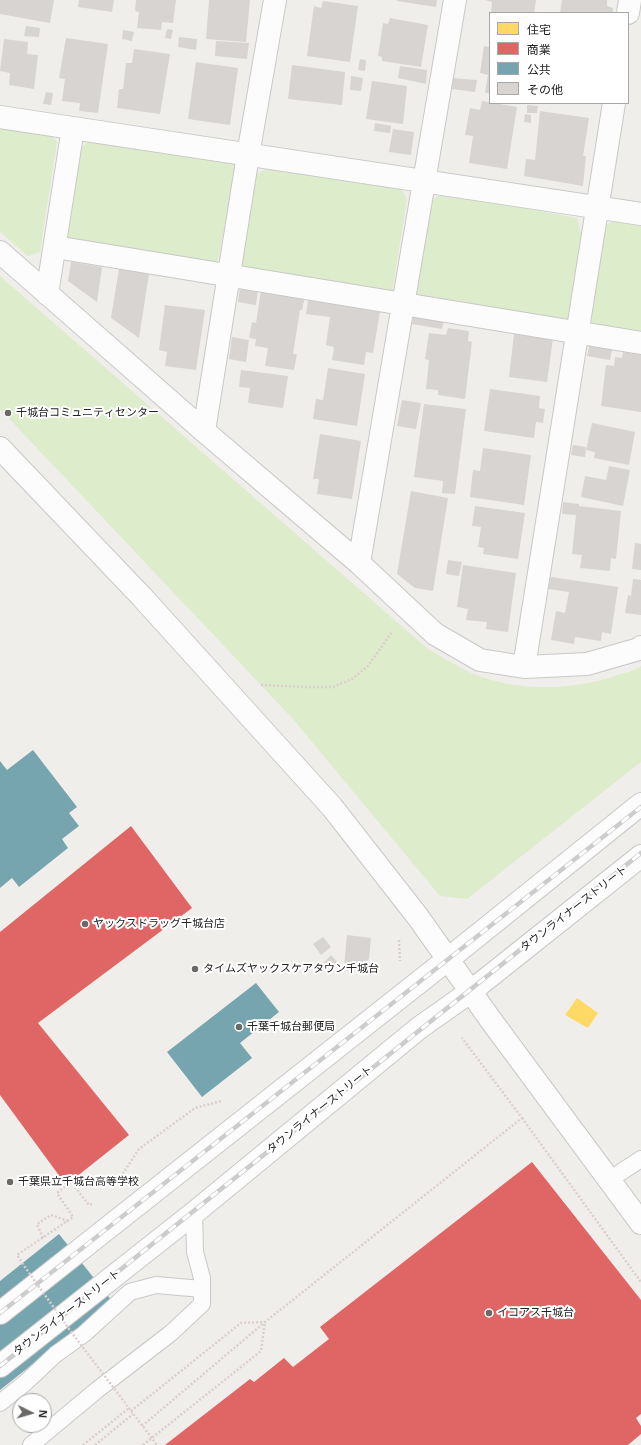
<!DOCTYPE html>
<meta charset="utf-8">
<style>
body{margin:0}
#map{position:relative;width:641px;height:1445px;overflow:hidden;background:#f0eeeb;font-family:Arial,"Noto Sans JP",sans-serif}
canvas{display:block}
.legend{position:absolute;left:489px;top:12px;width:140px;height:92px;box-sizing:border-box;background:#fff;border:1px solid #a7a7a7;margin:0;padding:5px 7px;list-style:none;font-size:12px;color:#222}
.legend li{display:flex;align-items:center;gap:8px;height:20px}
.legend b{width:20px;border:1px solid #a7a7a7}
.north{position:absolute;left:12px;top:1393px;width:40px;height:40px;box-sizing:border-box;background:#fff;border:1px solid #a7a7a7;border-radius:50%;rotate:95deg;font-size:11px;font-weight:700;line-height:16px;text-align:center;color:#222}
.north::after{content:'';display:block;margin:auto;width:14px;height:18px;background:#6a6968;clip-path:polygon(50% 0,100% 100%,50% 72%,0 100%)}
</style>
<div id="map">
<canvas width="641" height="1445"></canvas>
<ul class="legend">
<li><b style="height:11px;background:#ffd966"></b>住宅</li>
<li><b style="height:11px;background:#e06666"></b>商業</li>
<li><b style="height:11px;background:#76a5af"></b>公共</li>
<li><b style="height:11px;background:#d7d4d2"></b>その他</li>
</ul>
<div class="north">N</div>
</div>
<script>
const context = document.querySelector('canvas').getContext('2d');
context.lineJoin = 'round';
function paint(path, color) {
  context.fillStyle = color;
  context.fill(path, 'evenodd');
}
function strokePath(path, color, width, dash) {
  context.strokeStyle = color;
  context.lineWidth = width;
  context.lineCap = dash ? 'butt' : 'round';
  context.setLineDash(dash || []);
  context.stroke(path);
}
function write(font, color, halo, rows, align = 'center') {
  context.font = font + ' Arial,"Noto Sans JP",sans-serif';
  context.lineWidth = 4;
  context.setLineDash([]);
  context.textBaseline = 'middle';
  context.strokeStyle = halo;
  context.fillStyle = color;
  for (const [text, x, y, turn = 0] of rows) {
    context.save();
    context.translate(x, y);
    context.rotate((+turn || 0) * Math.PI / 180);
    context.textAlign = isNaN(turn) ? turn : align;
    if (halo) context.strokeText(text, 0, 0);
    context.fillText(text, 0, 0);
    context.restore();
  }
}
const grass = new Path2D(`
 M0 127 51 135 57 142 40 252 28 256 0 232Z
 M90 140 233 161 236 169 217 266 62 242 80 148Z
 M269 167 401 187 407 200 392 293 236 272 253 176Z
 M442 193 577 218 582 237 568 320 414 297 429 203Z
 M614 221 641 226V336L585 327 602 227Z
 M0 276 428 649C442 657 455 665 469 672 511 691 565 691 609 678 619 674 632 672 641 666V762L467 899 440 896 292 718 0 409Z`);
const homes = new Path2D(`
 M577 998 598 1013 588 1028 565 1015Z`);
const shops = new Path2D(`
 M131 826 192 908 38 1023 129 1135 66 1185 0 1095V932Z
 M532 1162 641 1300V1414L636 1418 641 1426V1434L628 1445H165L250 1379 254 1382 284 1358 293 1367 329 1339 320 1327Z`);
const public = new Path2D(`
 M33 750 77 807 69 813 79 826 62 839 68 848 19 887 12 878 0 888V761L7 770Z
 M256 983 279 1012 240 1043 252 1058 202 1097 167 1052Z
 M59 1234 112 1301 0 1390V1281Z`);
const building = new Path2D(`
 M0 0H54L50 23 0 14Z
 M79 0H114L112 12 78 7Z
 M136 0H176L173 23 162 22 161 30 137 28 139 12 135 11Z
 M209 0H250L246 42 206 39Z
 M397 0H437L436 7 397 1Z
 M485 0H536L534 13H491L492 2Z
 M562 0H607V6L613 8V13H560Z
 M323 1 358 6 350 62 307 56 314 6 321 8Z
 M390 18 428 25 421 67 382 61V57L378 56 383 23 388 24Z
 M26 26 40 28 39 37 24 36Z
 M167 29 173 30 171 39 165 38Z
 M123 30 134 32 132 41 122 39Z
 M179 37 197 39 196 50 178 47Z
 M66 38 108 44 98 113 79 111 80 103 62 101 65 79 59 78Z
 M4 39 28 42 27 54 38 55 34 89 9 85 10 73 0 71Z
 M216 41 249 43 247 59 215 56Z
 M484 46 490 47V93H485L488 75 480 73Z
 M134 49 170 54 160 114 117 108 119 89H123L126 63H132Z
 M360 59 366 60 365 71 358 70Z
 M196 62 238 68 230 125 188 119Z
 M292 65 345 72 342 105 288 99Z
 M400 66 427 70 426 84 398 78Z
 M351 76 363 78 361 91 350 90Z
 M453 78 477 80 475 92 452 89Z
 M372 81 407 86 403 124 366 119Z
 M46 92 53 93 51 105 43 104Z
 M482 101 517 107 507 169 469 163 473 136 465 135 470 108 480 110Z
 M527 105 538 106 537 113H527Z
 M540 111 589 118 583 156H586L583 186 524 176 526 159 535 160Z
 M525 114 531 115V123L524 122Z
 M375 123 391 126 390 133 374 131Z
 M393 129 414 132 411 155 389 152Z
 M71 262 102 267 97 302 68 281Z
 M119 269 149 274 139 338 111 318Z
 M240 287 258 290 256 305 238 302Z
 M261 290 305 297 302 310H300L293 354H297L294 370 265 366 268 348 255 346 256 339 249 338 252 322 256 323Z
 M308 300 380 312 373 353 366 352 364 365 332 360 334 347 326 345 330 317 306 314Z
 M165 305 205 310 196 370 165 366 167 352 159 350Z
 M414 314 444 319 442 329 412 324Z
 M448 328 469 331 468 341 472 342 465 399 438 395V390L426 389 429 360 425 359 429 333 446 335Z
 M514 334 553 338 547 382 509 377Z
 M232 337 249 340 246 362 229 359Z
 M590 342 613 346 610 360 587 356Z
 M623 352 641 355V412L601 406 606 365 614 366 615 357 622 358Z
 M328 368 365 374 357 426 313 419 316 399 323 400Z
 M241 370 288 376 283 408 248 403 250 388 239 387Z
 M490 389 540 396 539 408 545 409 543 423 536 422 534 438 484 431Z
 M402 400 421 403 416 429 397 426Z
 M424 404 466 409 455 494 442 493 443 481 414 477Z
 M592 423 635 432 629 465 594 458 595 452 586 450Z
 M320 434 361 441 352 499 317 494 319 479H313Z
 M573 445 586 447 585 457 571 455Z
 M483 448 531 455 524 505 470 497 473 470 480 471Z
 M609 466 630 470 623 506 581 497 585 476 606 480Z
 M411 491 448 498 433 591 415 588 397 574Z
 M563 502 579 504V506L621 511 616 559 611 558 610 571 580 568 582 555 572 554 576 515 562 514Z
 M475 506 525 513 518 559 483 554 484 548 478 547 481 527 472 526Z
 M635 543 641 544V570L632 569Z
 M448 560 462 562 459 576 446 574Z
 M463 565 516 573 508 632 486 629 487 622 466 620 468 609 457 607Z
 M551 577 618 587 611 634 602 632 601 641 575 637 574 644 551 640 556 611 565 613 569 592 548 589Z
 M633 579 641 580V615L625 613 628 595 631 596Z
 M347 935 371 938 369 959 356 968 344 967Z
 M323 937 331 947 321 955 313 944Z
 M331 955 338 963 329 971 322 964Z`);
const path = new Path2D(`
 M261 685 305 687H333L352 679 368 666 392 632
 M399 940 400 961
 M522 1118 641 1282
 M116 1184 139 1149 195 1108 222 1101
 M43 1238 37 1224 51 1215 68 1221
 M21 1261 17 1255 73 1217 57 1193 71 1182 89 1205 92 1204
 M131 1411 241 1323 265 1322 522 1118 462 1038
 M142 1426 265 1322
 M83 1445 129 1408
 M95 1445 133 1414
 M143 1445 261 1351 265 1322`);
const service = new Path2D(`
 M609 1180 641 1159
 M0 1403 25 1383 56 1354 84 1334 130 1292 156 1285 202 1289
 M31 1445 97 1390 171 1333 202 1304V1278L195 1252 194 1213`);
const minor = new Path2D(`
 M628 13 630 0
 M0 117 641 214
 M55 247 641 343
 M0 252 204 431 359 563 435 634 480 660 524 667 587 664 639 649 641 647
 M47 294 73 128
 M204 431 248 155 275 0
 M359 563 455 0
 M524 667 614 103`);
const tertiary = new Path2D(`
 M0 448 142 597 332 807 418 917 490 1019 641 1223
 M0 1313 447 960 641 804
 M0 1366 194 1213 419 1028 470 992 641 856`);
const rail = new Path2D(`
 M0 1313 641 807
 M0 1366 641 853`);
const pathBridge = new Path2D(`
 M22 1263 72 1333 157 1445`);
const markers = [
 [8,413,4,"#6a6968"],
 [85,924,4,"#6a6968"],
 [195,969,4,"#6a6968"],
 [239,1027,4,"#6a6968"],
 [10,1182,4,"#6a6968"],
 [489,1313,4,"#6a6968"]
];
const poiNames = [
 ["千城台コミュニティセンター",16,413],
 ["ヤックスドラッグ千城台店",93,924],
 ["タイムズヤックスケアタウン千城台",203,969],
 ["千葉千城台郵便局",247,1027],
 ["千葉県立千城台高等学校",18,1182],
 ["イコアス千城台",497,1313]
];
const streetNames = [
 ["タウンライナーストリート",574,909,-38],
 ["タウンライナーストリート",320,1110,-39],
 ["タウンライナーストリート",67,1313,-38]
];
paint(grass, '#ddeccb');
paint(homes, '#ffd966');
paint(shops, '#e06666');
paint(public, '#76a5af');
paint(building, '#d7d4d2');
strokePath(service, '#c9c8c7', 18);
strokePath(minor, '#c9c8c7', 24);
strokePath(tertiary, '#c9c8c7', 24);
strokePath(path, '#dccecd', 2.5, [2, 2]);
strokePath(service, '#fdfcfc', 16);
strokePath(minor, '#fdfcfc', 22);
strokePath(tertiary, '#fdfcfc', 22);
strokePath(rail, '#ccc', 4.5);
strokePath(rail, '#fff', 3, [9]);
strokePath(pathBridge, '#dccecd', 2.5, [2, 2]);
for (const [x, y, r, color] of markers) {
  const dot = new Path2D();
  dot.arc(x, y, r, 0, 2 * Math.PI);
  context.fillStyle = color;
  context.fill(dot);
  strokePath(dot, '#fff', 1.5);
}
write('11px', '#222', '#fff', poiNames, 'left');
write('11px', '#222', '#fff', streetNames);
</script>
